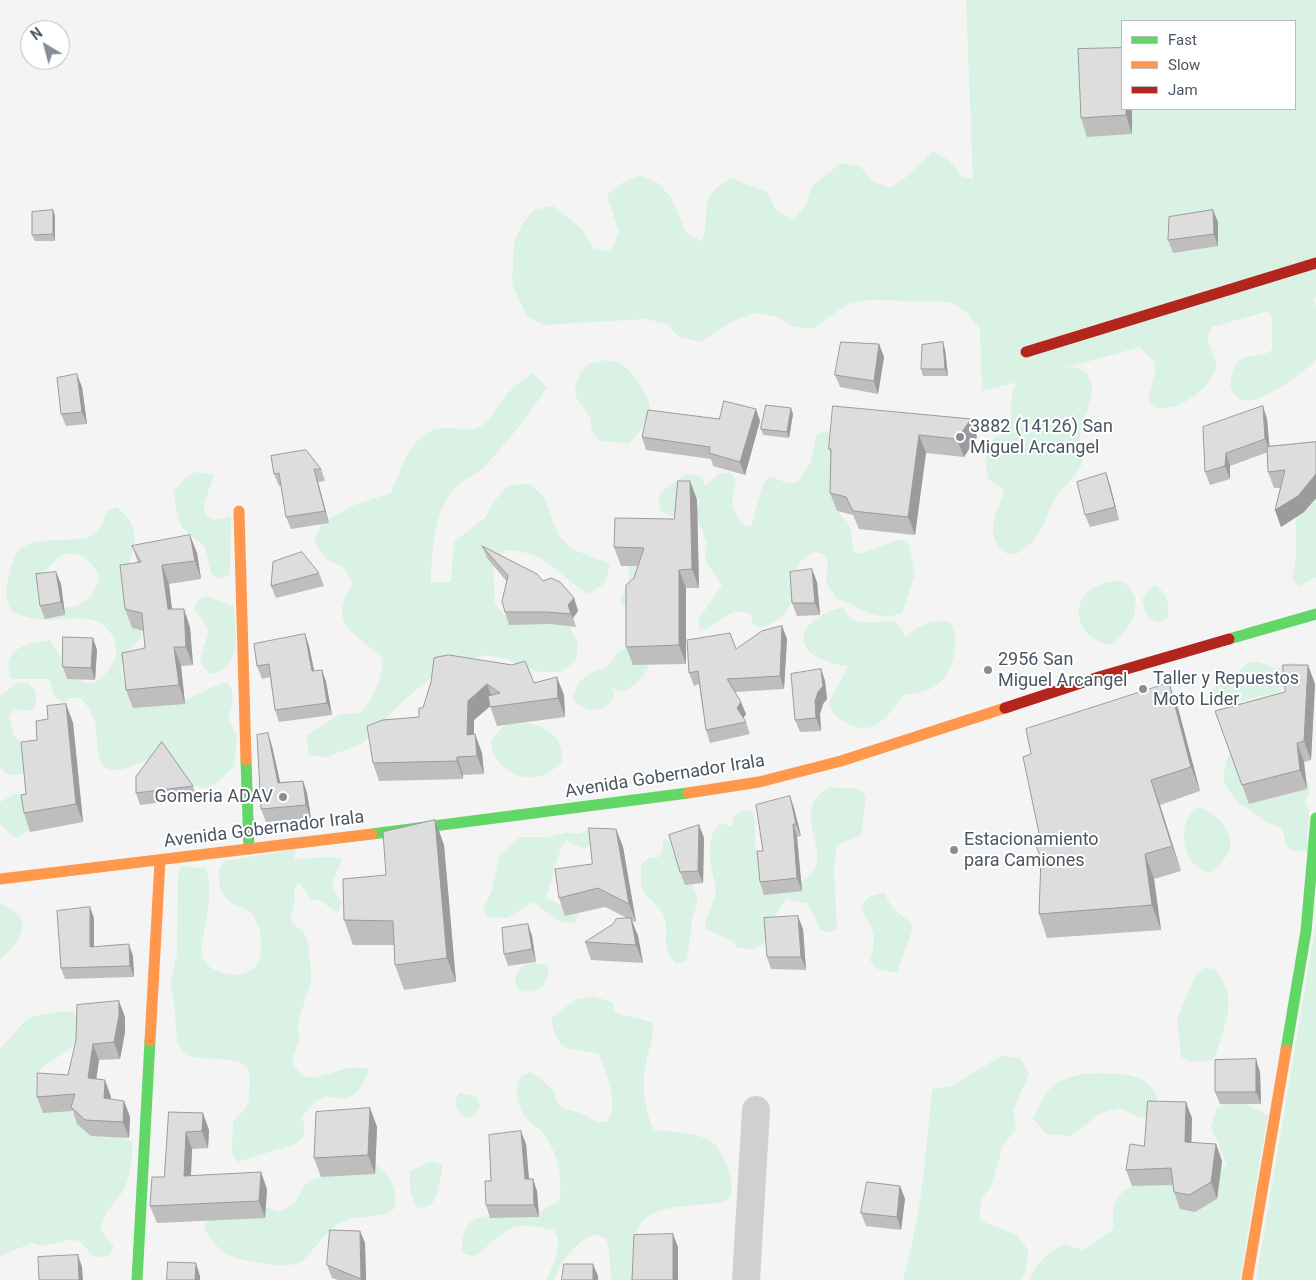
<!DOCTYPE html>
<style>
body{margin:0}
#map{position:relative;width:1316px;height:1280px;overflow:hidden;background:#f4f4f4;font-family:Roboto,sans-serif}
canvas{display:block}
.legend{position:absolute;left:1121px;top:20px;width:175px;height:90px;box-sizing:border-box;background:#fff;border:1px solid #b7bbc0;margin:0;padding:6px 9px;list-style:none;font-size:15px;color:#4a5661}
.legend li{display:flex;align-items:center;gap:10px;height:25px}
.legend b{width:25px;border:1px solid #b7bbc0}
.north{position:absolute;left:20px;top:20px;width:50px;height:50px;box-sizing:border-box;background:#fff;border:1px solid #b7bbc0;border-radius:50%;rotate:323deg;font-size:14px;font-weight:700;line-height:20px;text-align:center;color:#4a5661}
.north::after{content:'';display:block;margin:auto;width:18px;height:22px;background:#868d94;clip-path:polygon(50% 0,100% 100%,50% 72%,0 100%)}
</style>
<div id="map">
<canvas width="1316" height="1280"></canvas>
<ul class="legend">
<li><b style="height:6px;background:#63d668"></b>Fast</li>
<li><b style="height:6px;background:#ff974d"></b>Slow</li>
<li><b style="height:6px;background:#b3261e"></b>Jam</li>
</ul>
<div class="north">N</div>
</div>
<script>
const context = document.querySelector('canvas').getContext('2d');
context.lineJoin = 'round';
function paint(path, color) {
  context.fillStyle = color;
  context.fill(path, 'evenodd');
}
function strokePath(path, color, width, dash) {
  context.strokeStyle = color;
  context.lineWidth = width;
  context.lineCap = dash ? 'butt' : 'round';
  context.setLineDash(dash || []);
  context.stroke(path);
}
function write(font, color, halo, rows, align = 'center') {
  context.font = font + ' Roboto,sans-serif';
  context.lineWidth = 4;
  context.setLineDash([]);
  context.textBaseline = 'middle';
  context.strokeStyle = halo;
  context.fillStyle = color;
  for (const [text, x, y, turn = 0] of rows) {
    context.save();
    context.translate(x, y);
    context.rotate((+turn || 0) * Math.PI / 180);
    context.textAlign = isNaN(turn) ? turn : align;
    if (halo) context.strokeText(text, 0, 0);
    context.fillText(text, 0, 0);
    context.restore();
  }
}
const green = new Path2D(`
 M966 0H1316V298L1313 299 1316 306V359L1310 366C1294 377 1243 422 1231 388 1229 382 1233 368 1237 363 1245 353 1261 358 1272 350V320L1269 311 1212 327 1207 338 1217 366C1208 390 1183 410 1156 408L1149 402C1149 388 1156 377 1155 363L1140 347 1065 368C1068 368 1073 367 1076 368 1105 375 1086 413 1081 428 1077 441 1087 452 1081 466 1075 478 1062 487 1055 499 1044 519 1044 534 1023 550 1008 562 995 547 993 531 992 519 1001 501 1004 490L988 479 985 459 993 439 1010 429C1013 412 1007 396 1018 382L982 391 980 329 967 313 951 302 869 300 848 304 812 329 793 326 776 316 755 313 735 320 700 342 680 337 666 324 646 319 544 325 527 316 512 284 514 243 522 224 534 210 553 206 583 230 593 248 611 252 619 232 607 195 622 183 640 175 658 183 671 197 686 233 702 242C713 208 694 200 731 178L767 192 776 210 793 219 806 205 812 186 841 163 860 166 872 181 890 188 906 177 933 151 950 161 961 176 973 179ZM1122 21H1295V109H1122Z
 M606 360C610 361 614 360 617 362 630 366 653 399 650 412 647 422 636 438 628 444L598 440 592 431 590 417 576 397 575 387 581 371 588 364Z
 M533 373 547 387C530 414 508 441 486 465 476 475 461 480 453 490 433 516 432 551 431 582H451L454 542 486 517 495 500 509 485 530 484 544 497 559 536 572 549 610 564 605 583 589 594C555 575 551 552 506 550L493 564 495 604 509 618 569 625 578 643 576 661 560 672H541L523 667 507 659 487 655 469 659 433 676 403 701 363 743 327 757 309 755 306 736 340 714 361 713C375 695 381 682 383 659 357 632 325 627 353 583L343 567 326 559 314 542 321 524 351 506 391 493C401 469 413 428 444 428 454 428 471 431 479 427 492 421 495 408 504 398 512 388 523 380 533 373Z
 M827 431C843 453 839 484 835 508L848 523 851 533 853 552 863 553 901 539 909 545 915 574 902 613C872 624 862 605 837 599L826 583 828 563 823 554 814 552C781 567 801 595 786 613 780 620 770 624 762 628L753 624 751 615C730 602 720 627 700 630L698 620 722 585 706 562 705 552 707 542 696 516 700 498C689 508 676 524 661 511L658 497 665 489 686 474 702 477 705 486 719 474 729 472 736 479C733 504 727 500 742 524L751 527 763 484 770 476 789 484 799 481 810 463 817 434Z
 M196 472 214 475 204 504 205 514 213 520 231 516 230 574 221 579 212 575 204 545C178 529 177 521 174 491L187 476Z
 M1316 486V577L1299 586 1292 580 1296 559V501Z
 M117 507C144 530 134 546 126 575 123 585 125 597 124 607L144 629C141 641 134 643 128 652 116 670 122 681 134 696 146 698 161 703 173 702 193 702 209 685 228 682 236 695 232 705 228 719L237 736 234 766C227 773 213 789 202 788 190 787 165 765 155 757 143 761 129 769 117 770 92 772 99 737 95 722 92 713 87 705 81 698H71L63 703 55 697 49 679H11C0 648 27 643 50 640 60 655 82 702 104 675 109 669 114 663 116 655 119 639 105 621 89 619 74 617 58 620 42 620 32 619 22 616 12 612 5 601 5 588 9 575 11 569 12 562 15 556 27 532 71 545 91 536 101 531 104 520 107 511ZM71 553C86 555 91 563 99 575 97 596 79 611 58 607L40 575 61 555Z
 M645 556 627 605H622L620 600 629 583V563Z
 M1118 580C1150 593 1133 632 1110 645 1080 639 1065 605 1095 587 1102 583 1110 582 1118 580Z
 M1155 585C1167 593 1170 604 1167 618L1158 622 1148 618 1142 600 1147 591Z
 M208 596 234 607C235 634 244 665 212 674L204 668 200 659 209 630 194 608 199 599Z
 M844 608C851 630 877 620 895 621L901 628 905 637C920 626 932 617 951 623 960 642 954 676 934 687 925 692 913 693 904 695 889 714 876 736 850 725 838 719 833 715 829 703L848 666C837 665 820 661 811 653 788 631 824 609 844 608Z
 M629 647 646 658 649 667C642 679 633 687 621 692L612 688 614 698C602 714 586 714 573 699 576 680 589 671 607 668L619 651Z
 M1250 662H1259L1277 669 1285 663H1295L1288 683 1274 696 1263 695 1244 701H1213L1211 691 1223 677 1237 676 1242 668Z
 M17 683H28C37 691 38 697 34 709L24 711 15 709 9 716 14 735 27 751 28 770C18 778 7 778 0 766V696Z
 M528 723C549 727 565 740 562 762 557 766 551 772 546 774 520 785 492 767 491 740L505 725Z
 M1233 750 1305 776C1311 786 1310 792 1305 802L1309 811 1307 850 1296 852 1287 847 1282 828 1264 821 1248 808 1239 804 1228 789 1223 779 1227 758Z
 M829 787 859 789 866 796 861 835 844 842 836 848 834 869 837 929 829 933 820 929 807 903 787 899C764 922 779 954 738 948L732 941 705 929C706 915 714 904 716 890 716 884 713 877 712 871 709 854 707 834 721 823L732 827 734 817 742 810 752 812C757 822 755 829 755 840 755 862 774 872 790 885 799 881 809 879 814 871 829 848 790 810 829 787Z
 M15 794H26L38 826 17 837 12 836 0 824V802Z
 M1198 807C1214 811 1233 830 1230 848 1228 857 1217 867 1210 873 1182 867 1174 823 1198 807Z
 M587 831 596 835 592 843 583 849 566 840 561 848 546 897C556 906 569 903 579 913L575 923C554 925 549 912 533 902L507 918 487 917 483 909 492 891 499 857 520 837H549L568 832 578 834Z
 M663 838 672 842V852L689 875 698 901 692 920 687 960 677 964C658 947 671 935 664 916 660 905 647 900 642 888 640 882 641 872 641 864L649 858 659 857 663 848Z
 M296 849 294 859 333 857 342 860C340 869 331 877 333 887 334 892 340 898 342 905L337 913 321 901 311 899 299 882 294 890 295 900 290 920 304 933 308 942 311 971V982L298 1022 299 1041 292 1060C306 1098 337 1060 368 1069 367 1080 358 1096 345 1098 338 1099 331 1096 325 1097 314 1100 307 1110 302 1118L305 1128 303 1138 295 1144 237 1162 232 1152 233 1122 246 1108 249 1099 250 1078 248 1069 240 1062 230 1060 190 1057 182 1051 177 1042 174 1003 170 984 177 954 178 875 181 866 206 869C211 885 209 901 207 918 203 941 191 965 224 973 234 976 244 976 253 969 267 959 262 924 251 913 243 906 232 906 225 897 218 889 219 878 219 868L225 861Z
 M885 893C894 917 901 910 913 927L897 973 877 969 870 961C878 931 874 934 861 908 866 897 872 894 885 893Z
 M2 904C37 919 21 941 0 960V905Z
 M1316 922V1280H1256Z
 M534 963 548 965C551 983 538 997 519 990L515 982 517 972 524 965Z
 M1204 968 1214 969C1235 991 1229 1013 1221 1039 1218 1048 1217 1053 1211 1061L1191 1062 1181 1057 1177 1019 1196 974Z
 M594 996 613 1003 615 1012C628 1018 640 1017 652 1023 655 1037 649 1047 646 1061 641 1082 644 1110 654 1130 672 1132 696 1132 711 1141 722 1147 735 1182 731 1193 730 1197 727 1200 724 1202 701 1207 646 1202 638 1229 634 1245 635 1263 635 1280H611L609 1249 606 1239C602 1237 599 1235 595 1235 579 1237 558 1265 555 1280H547C553 1263 564 1246 554 1230 528 1225 516 1221 495 1239 487 1246 482 1252 473 1256L463 1253C461 1244 462 1239 465 1230 474 1208 506 1220 524 1217 535 1215 550 1207 559 1200 564 1177 557 1153 544 1134 540 1129 534 1126 529 1121 516 1107 514 1093 521 1076L531 1072 539 1077 553 1090 556 1100 562 1108 581 1113 598 1123 608 1121C619 1101 607 1075 599 1054 569 1045 559 1058 551 1018L575 1000Z
 M63 1011 73 1012 79 1020C78 1025 79 1034 77 1039 69 1060 23 1064 38 1091 40 1095 44 1100 48 1102 56 1107 65 1107 73 1113 79 1117 79 1127 85 1131 98 1141 117 1133 132 1142 134 1153 129 1182 123 1191 113 1206 103 1211 101 1231L114 1246 110 1255C94 1261 89 1252 80 1241L69 1240 42 1246 32 1243 0 1256V1049L25 1021 34 1016Z
 M1001 1056 1020 1058 1029 1074 1013 1110 1016 1129 1003 1145 992 1184 981 1200 979 1220 1017 1235 1028 1250 1026 1270 1021 1280H903C921 1218 926 1153 932 1089L952 1086Z
 M1083 1074C1105 1074 1143 1069 1156 1094 1158 1099 1158 1108 1159 1114L1139 1118 1120 1108 1101 1113 1071 1136 1046 1134 1033 1119C1048 1089 1048 1082 1083 1074Z
 M459 1093 477 1097 480 1106 475 1115 465 1118 458 1111 455 1102Z
 M1233 1098 1268 1115 1240 1280H1030C1036 1262 1048 1253 1064 1244L1083 1250 1114 1229C1114 1223 1112 1215 1113 1209 1119 1172 1186 1180 1214 1179L1227 1164 1211 1127 1217 1108Z
 M432 1161 442 1164C443 1172 441 1175 439 1184 435 1198 436 1207 418 1208 410 1197 409 1185 410 1171Z
 M369 1162C390 1170 398 1189 394 1209 380 1220 363 1214 346 1220 328 1226 316 1249 302 1261 290 1271 233 1261 222 1251 214 1245 209 1235 203 1227L215 1212 261 1206 281 1212 296 1201 305 1185 313 1179Z`);
const street = new Path2D(`
 M746 1280 756 1110`);
const fast = new Path2D(`
 M1229 639 1316 614
 M246 760 249 849
 M372 834 688 793
 M1286 1050 1306 931 1316 818
 M137 1280 150 1041`);
const slow = new Path2D(`
 M239 511 246 760
 M688 793 759 782 841 761 1005 708
 M0 879 372 834
 M150 1041 160 861
 M1247 1280 1286 1050`);
const jam = new Path2D(`
 M1026 352 1316 263
 M1005 708 1099 677 1229 639`);
const wall = new Path2D(`
 M1132 109V134L1087 137 1081 118Z
 M53 210 55 216V241H35L32 235Z
 M1218 222V246L1173 253 1168 240Z
 M879 344 884 357 878 394 840 387 835 375Z
 M945 349 948 376H923L921 369Z
 M82 387 87 424 66 426 61 414Z
 M756 409 760 421 745 475 713 466 711 459 646 450 642 437 719 419Z
 M793 414 789 438 763 435 761 429Z
 M971 419 977 437 964 457 926 453 915 535 859 529 853 515 837 511 830 493 831 455 829 449Z
 M1267 419 1269 446 1316 442V498L1304 512 1281 527 1275 510 1280 488H1274L1268 472V452L1230 466V479L1210 485 1205 472 1203 427Z
 M321 469 325 481 318 482 329 523 291 529 286 517 281 486H279L274 474Z
 M690 481 697 500 699 588H686V664L633 665 626 647 634 578 638 566H621L614 547 674 519Z
 M1110 485 1119 520 1090 527 1085 515Z
 M132 546 197 553 201 579 169 584 172 609 190 627 193 665 181 666 185 704 133 708 126 690 145 648 144 631 132 628 125 609 138 563Z
 M482 546 574 598 578 611 573 618 576 627 550 624 509 625 505 612 507 582 487 558Z
 M56 572 61 584 65 615 45 619 40 606Z
 M319 573 324 586 276 598 271 586Z
 M817 582 820 615 797 616 792 603Z
 M782 626 787 639 784 689 735 692 746 714 743 718 746 722 750 734 710 743 706 730 699 684 694 686 689 673Z
 M305 634 309 646 314 671 322 670 326 682 332 715 279 722 275 710 270 677 262 679 257 666Z
 M93 638 97 650 95 680 67 679 63 667Z
 M821 669 825 681 827 699 823 704 820 714 821 731 800 732 795 720Z
 M431 682 534 683 564 695 565 717 497 726 490 706 474 720V734H475L482 753 484 774 463 775V779L379 781 373 763 419 717 423 708Z
 M1315 684 1311 760 1304 762 1307 789 1249 804 1215 711Z
 M66 704 73 723 83 822 30 832 24 813 26 794 37 740 48 719Z
 M1178 708 1200 791 1160 805 1181 871 1154 879 1161 930 1047 938 1039 914 1041 858 1039 833Z
 M272 746 280 782 303 781 307 793 311 818 266 822 261 809Z
 M193 786 197 798 140 805 136 793Z
 M794 808 801 836 797 837 802 891 764 895 760 882 763 851Z
 M435 820 444 845 456 982 404 990 395 965 394 945H353L344 920Z
 M699 825 704 838 703 883 685 885 680 872Z
 M616 829 623 847 636 922 632 921 638 936 643 963 591 960 585 942 627 918 605 907 565 916 559 898 592 864Z
 M94 918V947L133 956 134 977 65 979 61 968Z
 M528 924 532 936 536 962 508 966 504 954Z
 M803 929 806 970 771 969 767 957Z
 M125 1017V1032L120 1059 99 1060 96 1079 105 1080 111 1097 110 1099 124 1101 130 1117 129 1138 91 1136 77 1124 73 1111 43 1113 37 1097 68 1075 76 1040Z
 M1260 1072 1261 1104H1220L1215 1092Z
 M370 1108 377 1127 375 1174 321 1177 314 1158Z
 M169 1112 209 1130 208 1148 192 1149 191 1176 267 1189 265 1218 157 1223 150 1206 164 1177Z
 M1192 1118 1191 1143 1216 1144 1222 1161 1217 1199 1195 1212 1180 1209 1174 1192 1173 1185 1132 1186 1126 1170 1144 1146Z
 M526 1144 529 1179H533L537 1191 539 1217 490 1218 486 1205 491 1181Z
 M900 1186 905 1199 901 1230 866 1226 861 1213Z
 M360 1231 365 1243 366 1280H338L332 1278 327 1265Z`);
const shadedWall = new Path2D(`
 M1126 109H1132V134L1126 115Z
 M53 210 55 216V241L53 234Z
 M1213 210 1218 222V246L1214 234Z
 M943 342 945 349 948 376 945 369Z
 M879 344 884 357 878 394 874 381Z
 M77 374 82 387 87 424 82 412Z
 M1263 406 1267 419 1270 451 1265 439Z
 M791 408 793 414 789 438 787 432Z
 M756 409 760 421 745 475 740 462Z
 M971 419 977 437 964 457 957 439Z
 M919 435 926 453 915 535 908 517Z
 M1226 453 1230 466V479L1225 466Z
 M314 469 318 482 329 523 325 511Z
 M1106 473 1110 485 1119 520 1115 507Z
 M1316 474V498L1304 512 1281 527 1275 510Z
 M690 481 697 500 699 588 692 569Z
 M190 535 197 553 201 579 195 561Z
 M162 565 169 584 174 627 168 609Z
 M812 569 817 582 820 615 815 603Z
 M679 570 686 588V664L679 645Z
 M56 572 61 584 65 615 61 602Z
 M574 598 578 611 573 618 576 627 568 605Z
 M184 609 190 627 193 665 186 647Z
 M782 626 787 639 784 689 780 676Z
 M305 634 309 646 317 684 312 671Z
 M93 638 97 650 95 680 91 668Z
 M174 647 181 666 185 704 179 685Z
 M1308 665 1315 684 1311 760 1304 741Z
 M821 669 825 681 827 699 823 704 820 714 821 731 816 718 815 701Z
 M322 670 326 682 332 715 327 703Z
 M557 677 564 695 565 717 558 698Z
 M1169 683 1178 708 1200 791 1191 767Z
 M487 684 494 703 474 720V754L467 735 468 701Z
 M741 702 746 714 741 721 737 708Z
 M66 704 73 723 83 822 76 804Z
 M268 733 272 746 283 795 278 783Z
 M475 734 482 753 484 774 477 756Z
 M1297 743 1304 762 1307 789 1300 770Z
 M457 757 463 775V779L457 761Z
 M1151 780 1160 805 1181 871 1172 846Z
 M303 781 307 793 311 818 306 805Z
 M790 796 794 808 801 836 796 824Z
 M435 820 444 845 456 982 447 958Z
 M793 824 797 837 802 891 797 878Z
 M699 825 704 838 703 883 698 871Z
 M616 829 623 847 636 922 629 904Z
 M1145 854 1154 879 1161 930 1152 905Z
 M90 907 94 918V958L90 947Z
 M798 916 803 929 806 970 801 957Z
 M631 918 638 936 643 963 636 945Z
 M528 924 532 936 536 962 532 949Z
 M129 944 133 956 134 977 130 966Z
 M119 1001 125 1017V1032L120 1059 114 1042Z
 M93 1044 99 1060 94 1095 88 1078Z
 M1256 1059 1260 1072 1261 1104 1256 1092Z
 M105 1080 111 1097 110 1114 104 1098Z
 M124 1101 130 1117 129 1138 123 1122Z
 M1186 1102 1192 1118 1191 1159 1185 1142Z
 M370 1108 377 1127 375 1174 368 1155Z
 M203 1113 209 1130 208 1148 202 1131Z
 M521 1131 526 1144 530 1192 525 1179Z
 M186 1132 192 1149 190 1193 184 1176Z
 M1216 1144 1222 1161 1217 1199 1211 1182Z
 M261 1172 267 1189 265 1218 259 1201Z
 M533 1179 537 1191 539 1217 534 1205Z
 M900 1186 905 1199 901 1230 897 1217Z
 M360 1231 365 1243 366 1280H362L361 1279Z
 M673 1234 678 1247V1280H673Z
 M78 1255 82 1267 83 1280H79Z
 M196 1263 200 1276V1280H195Z
 M593 1264 598 1276V1280H593Z`);
const building = new Path2D(`
 M1122 48V109H1126V115L1081 118 1078 49Z
 M53 210V234L32 235V212Z
 M1213 210 1214 234 1168 240 1169 217Z
 M841 342 879 344 874 381 835 375Z
 M943 342 945 369H921L922 345Z
 M77 374 82 412 61 414 57 378Z
 M724 401 756 409 740 462 709 453 710 447 642 437 648 410 719 419Z
 M766 405 791 408 787 432 761 429Z
 M833 406 971 419 957 439 919 435 908 517 853 511 846 497 830 493 831 449H829Z
 M1263 406 1265 439 1226 453 1225 466 1205 472 1203 427Z
 M1316 442V474L1298 496 1275 510 1285 470 1268 472 1267 447Z
 M306 450 321 469H314L325 511 286 517 279 473 274 474 271 456Z
 M1106 473 1115 507 1085 515 1077 482Z
 M678 481H690L692 569 679 570V645L626 647V585L634 578 644 548 614 547 615 518 674 519Z
 M190 535 195 561 162 565 168 609H184L186 647H174L179 685 126 690 122 653 145 648 142 613 125 609 120 565 141 562 132 546Z
 M482 546 537 574 543 581 551 578 560 582 574 598 568 605 571 614 546 612H505L502 601 508 576Z
 M302 552 319 573 271 586 273 562Z
 M812 569 815 603H792L790 572Z
 M56 572 61 602 40 606 36 574Z
 M782 626 780 676 727 679 741 702 737 708 746 722 706 730 698 671 689 673 687 640 730 633 736 649 762 631Z
 M305 634 312 671 322 670 327 703 275 710 269 664 257 666 254 644Z
 M63 637 93 638 91 668 63 667Z
 M449 655 512 665 525 661 534 683 557 677 558 698 490 707 488 696 500 693 487 684 468 701 467 735 475 734 477 756 457 757V761L373 763 367 726 383 720 419 717V708H423L431 682 434 658Z
 M1283 665H1308L1304 741 1297 743 1300 770 1242 785 1215 711 1285 692Z
 M821 669 823 686 818 692 815 701 816 718 795 720 791 674Z
 M1169 683 1191 767 1151 780 1172 846 1145 854 1152 905 1039 914 1041 858 1032 836 1039 833 1023 757 1031 754 1026 729Z
 M66 704 76 804 24 813 21 795 26 794 21 742 37 740 36 721 48 719 47 706Z
 M268 733 278 783 303 781 306 805 261 809 257 735Z
 M162 742 193 786 136 793V777Z
 M790 796 796 824H793L797 878 760 882 757 851H763L756 805Z
 M435 820 447 958 395 965 393 921 344 920 343 879 386 875 383 832Z
 M699 825 698 871 680 872 669 835Z
 M589 828 616 829 629 904 598 888 559 898 555 869 592 864Z
 M90 907V947L129 944 130 966 61 968 57 911Z
 M798 916 801 957H767L764 918Z
 M631 918 636 945 585 942 613 924 616 919Z
 M528 924 532 949 504 954 502 928Z
 M119 1001V1016L114 1042 93 1044 88 1078 105 1080 104 1098 124 1101 123 1122 85 1120 71 1107 75 1094 37 1097V1073L68 1075 76 1040 77 1005Z
 M1256 1059V1092H1215V1060Z
 M1148 1101 1186 1102 1185 1142 1216 1144 1211 1182 1189 1195 1174 1192 1171 1168 1126 1170 1130 1144 1144 1146Z
 M370 1108 368 1155 314 1158 316 1112Z
 M169 1112 203 1113 202 1131 186 1132 184 1176 261 1172 259 1201 150 1206 152 1177H164Z
 M521 1131 525 1179H533L534 1205H486L485 1181H491L489 1135Z
 M867 1182 900 1186 897 1217 861 1213Z
 M330 1230 360 1231 361 1279 327 1265Z
 M673 1234V1280H632L634 1235Z
 M78 1255 79 1280H39L38 1257Z
 M168 1262 196 1263 195 1280H167Z
 M564 1264H593V1280H562Z`);
const markers = [
 [960,437,5,"#868d94"],
 [988,670,5,"#868d94"],
 [1143,689,5,"#868d94"],
 [283,797,5,"#868d94"],
 [954,850,5,"#868d94"]
];
const poiNames = [
 ["3882 (14126) San",970,427],
 ["Miguel Arcangel",970,448],
 ["2956 San",998,660],
 ["Miguel Arcangel",998,681],
 ["Taller y Repuestos",1153,679],
 ["Moto Lider",1153,700],
 ["Gomeria ADAV",273,797,"right"],
 ["Estacionamiento",964,840],
 ["para Camiones",964,861]
];
const streetNames = [
 ["Avenida Gobernador Irala",665,777,-9],
 ["Avenida Gobernador Irala",264,830,-7]
];
paint(green, '#d9f2e3');
strokePath(street, '#ced0d2', 28);
strokePath(fast, '#63d668', 11);
strokePath(slow, '#ff974d', 11);
strokePath(jam, '#b3261e', 11);
paint(wall, '#bebebf');
paint(shadedWall, '#9b9b9b');
paint(building, '#ddddde');
strokePath(building, '#9b9b9b', 1);
for (const [x, y, r, color] of markers) {
  const dot = new Path2D();
  dot.arc(x, y, r, 0, 2 * Math.PI);
  context.fillStyle = color;
  context.fill(dot);
  strokePath(dot, '#fff', 2);
}
write('18px', '#4a5661', '#fff', poiNames, 'left');
write('18px', '#4a5661', '#fff', streetNames);
</script>
